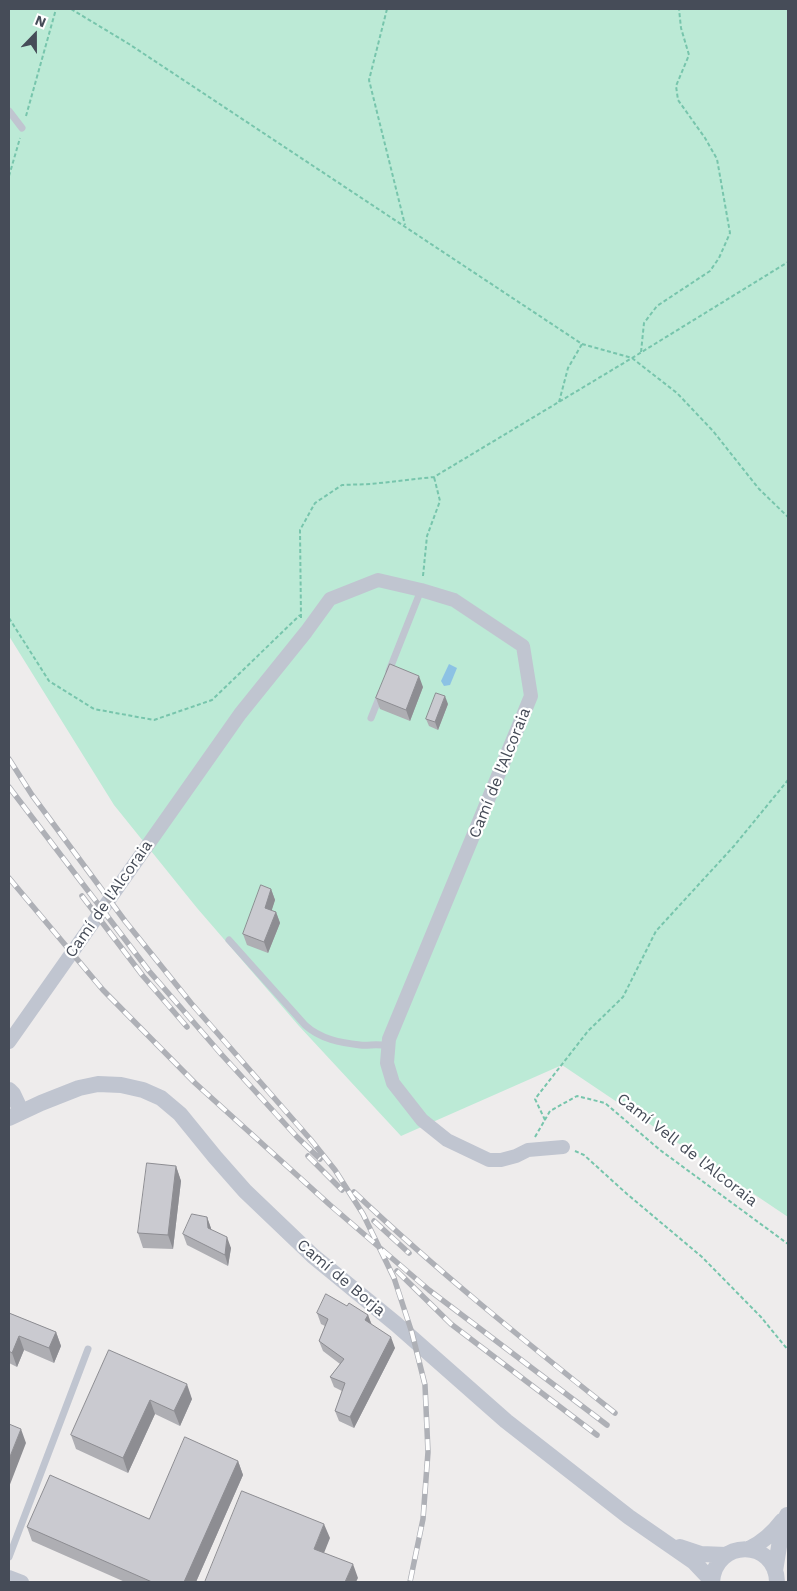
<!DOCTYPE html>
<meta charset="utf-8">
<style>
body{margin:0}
#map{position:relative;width:797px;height:1591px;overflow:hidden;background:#eeecec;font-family:"Work Sans",sans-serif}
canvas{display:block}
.frame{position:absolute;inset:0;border:10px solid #464c58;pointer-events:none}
.north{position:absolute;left:10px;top:10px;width:50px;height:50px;-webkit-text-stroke:4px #fff;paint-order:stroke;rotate:22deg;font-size:14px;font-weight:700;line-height:20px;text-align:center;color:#464c58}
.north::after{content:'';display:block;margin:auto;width:18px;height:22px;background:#464c58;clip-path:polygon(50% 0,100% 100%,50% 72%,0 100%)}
</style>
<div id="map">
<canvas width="797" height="1591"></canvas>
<div class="frame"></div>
<div class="north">N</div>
</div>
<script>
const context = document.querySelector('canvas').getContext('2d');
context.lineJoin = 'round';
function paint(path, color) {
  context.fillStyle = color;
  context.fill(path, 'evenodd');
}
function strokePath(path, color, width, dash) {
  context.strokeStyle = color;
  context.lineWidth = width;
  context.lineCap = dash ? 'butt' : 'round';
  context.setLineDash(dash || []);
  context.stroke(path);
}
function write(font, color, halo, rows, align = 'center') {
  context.font = font + ' "Work Sans",sans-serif';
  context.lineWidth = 4.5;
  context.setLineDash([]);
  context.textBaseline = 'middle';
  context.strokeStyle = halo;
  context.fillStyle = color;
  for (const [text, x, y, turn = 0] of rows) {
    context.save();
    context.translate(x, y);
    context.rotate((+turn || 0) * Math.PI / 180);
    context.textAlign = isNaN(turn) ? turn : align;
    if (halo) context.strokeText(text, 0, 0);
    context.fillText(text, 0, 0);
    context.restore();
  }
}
const green = new Path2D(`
 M9 9H788V1217L562 1065 401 1136 299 1026 197 908 114 805 9 636Z`);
const water = new Path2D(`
 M449 664 457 668 450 685 444 686 441 681Z`);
const path = new Path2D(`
 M71 9 129 44 582 344 632 358 677 393 713 431 759 489 788 517
 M387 9 369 80 405 225
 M787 9 788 10
 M26 116 56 9
 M9 176 20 138
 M641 352 644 323 657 306 710 271 719 258 730 233 717 159 705 138 678 100 676 86 689 55 681 28 679 9
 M559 402 568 368 582 344
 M423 576 427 536 440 501 434 477
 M9 618 49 681 94 709 154 720 212 700 300 615
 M301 618 300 530 315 503 342 485 371 484 434 477 632 358 788 262
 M545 1120 535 1099 588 1031 623 997 656 931 734 846 788 780
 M535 1137 550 1111 577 1096 605 1103 660 1150 788 1244
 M575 1151 584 1155 627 1194 702 1257 761 1317 788 1350`);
const service = new Path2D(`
 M9 111 22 128
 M389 671 421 590
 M371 718 381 693
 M229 940 305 1025C320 1039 341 1043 360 1045 371 1046 375 1043 388 1046
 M9 1557 88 1349`);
const minor = new Path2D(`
 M9 1042 240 714 306 632 330 599 378 580 421 590 454 600 523 646 531 696 389 1039 387 1063 393 1083 422 1120 447 1140 489 1160H501L516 1156 528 1150 563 1147
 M9 1577 22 1582`);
const tertiary = new Path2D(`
 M9 1090 13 1094 21 1111
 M9 1118 41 1103 79 1088 98 1084 121 1085 143 1090 161 1098 180 1114 215 1157 245 1191 313 1256 396 1324 506 1421 629 1517 694 1562 712 1581
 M680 1547 701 1554 726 1555
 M749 1549C763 1542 773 1533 782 1521
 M775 1571 782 1528 787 1515
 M712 1582C715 1538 776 1539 777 1582`);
const rail = new Path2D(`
 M9 759 32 795 125 921 191 1003 311 1140 335 1170 363 1214 394 1278 412 1333 425 1385 428 1452 423 1519 410 1582
 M9 787 149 971 222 1055 297 1137 320 1159
 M9 878 103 990 195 1083 330 1205 429 1290 607 1425
 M82 896 143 976 187 1027
 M308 1156 342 1190
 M354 1192C437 1271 526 1342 615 1413
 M374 1221 409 1253
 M397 1271 451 1324 597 1435`);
const wall = new Path2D(`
 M423 687 410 721 380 709 376 698Z
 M448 704 438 730 429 726 426 719Z
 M271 889 275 900 271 911 276 912 280 923 268 953 247 945 243 934Z
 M176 1166 181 1181 173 1249 143 1248 138 1233Z
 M207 1217 211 1229 231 1248 228 1266 187 1245 183 1234Z
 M347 1306 368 1315 372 1325 395 1348 354 1428 339 1421 335 1411 342 1391 334 1387 330 1377 340 1364 323 1351 319 1341 325 1326 321 1324 317 1313Z
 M9 1313 56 1332 61 1346 54 1363 24 1350 17 1367 9 1363Z
 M109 1350 192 1399 180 1426 155 1414 128 1473 76 1449 71 1435Z
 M238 1461 243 1475 196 1582H125L32 1541 27 1527 149 1519Z`);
const shadedWall = new Path2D(`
 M419 676 423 687 410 721 406 710Z
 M445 696 448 704 438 730 435 722Z
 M271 889 275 900 269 919 265 908Z
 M276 912 280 923 268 953 264 942Z
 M176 1166 181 1181 173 1249 168 1235Z
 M207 1217 211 1228 212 1239 208 1228Z
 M227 1237 231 1248 228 1266 225 1255Z
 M368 1315 372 1326 365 1320Z
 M56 1332 61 1346 54 1363 49 1348Z
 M19 1336 24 1350 17 1367 12 1353Z
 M391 1337 395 1348 354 1428 350 1417Z
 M187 1384 192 1399 180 1426 174 1411Z
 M150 1400 155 1414 128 1473 123 1458Z
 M21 1429 26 1443 9 1487V1459Z
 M238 1461 243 1475 196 1582H184Z
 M324 1524 330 1538 320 1563 314 1549Z
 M353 1564 358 1578 356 1582H345Z`);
const building = new Path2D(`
 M390 664 419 676 406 710 376 698Z
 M436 693 445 696 435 722 426 719Z
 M261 885 271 889 265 908 276 912 264 942 243 934Z
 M147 1163 176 1166 168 1235 138 1233Z
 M192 1214 207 1217 208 1228 227 1237 225 1255 183 1234Z
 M326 1294 347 1306 349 1303 368 1315 365 1320 391 1337 350 1417 335 1411 345 1383 330 1377 344 1359 319 1341 328 1319 317 1313Z
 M9 1313 56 1332 49 1348 19 1336 12 1353 9 1351Z
 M109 1350 187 1384 174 1411 150 1400 123 1458 71 1435Z
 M9 1424 21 1429 9 1459Z
 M185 1437 238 1461 184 1582H152L27 1527 50 1475 149 1519Z
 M242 1491 324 1524 314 1549 353 1564 345 1582H205Z`);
const streetNames = [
 ["Camí de l'Alcoraia",500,773,-68],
 ["Camí de l'Alcoraia",109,899,-55],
 ["Camí Vell de l'Alcoraia",687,1150,38],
 ["Camí de Borja",341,1278,40]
];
paint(green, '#bcead6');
paint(water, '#8cc2e4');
strokePath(path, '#77c5ac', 2, [4, 2.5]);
strokePath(service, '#c0c5d0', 7);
strokePath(minor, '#c0c5d0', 14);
strokePath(tertiary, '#c0c5d0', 16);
strokePath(rail, '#aeb0b6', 5.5);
strokePath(rail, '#fff', 4, [11]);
paint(wall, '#aeaeb3');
paint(shadedWall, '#8d8d92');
paint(building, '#cacad0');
strokePath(building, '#8d8d92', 1);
write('16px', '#464c58', '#fff', streetNames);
</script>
